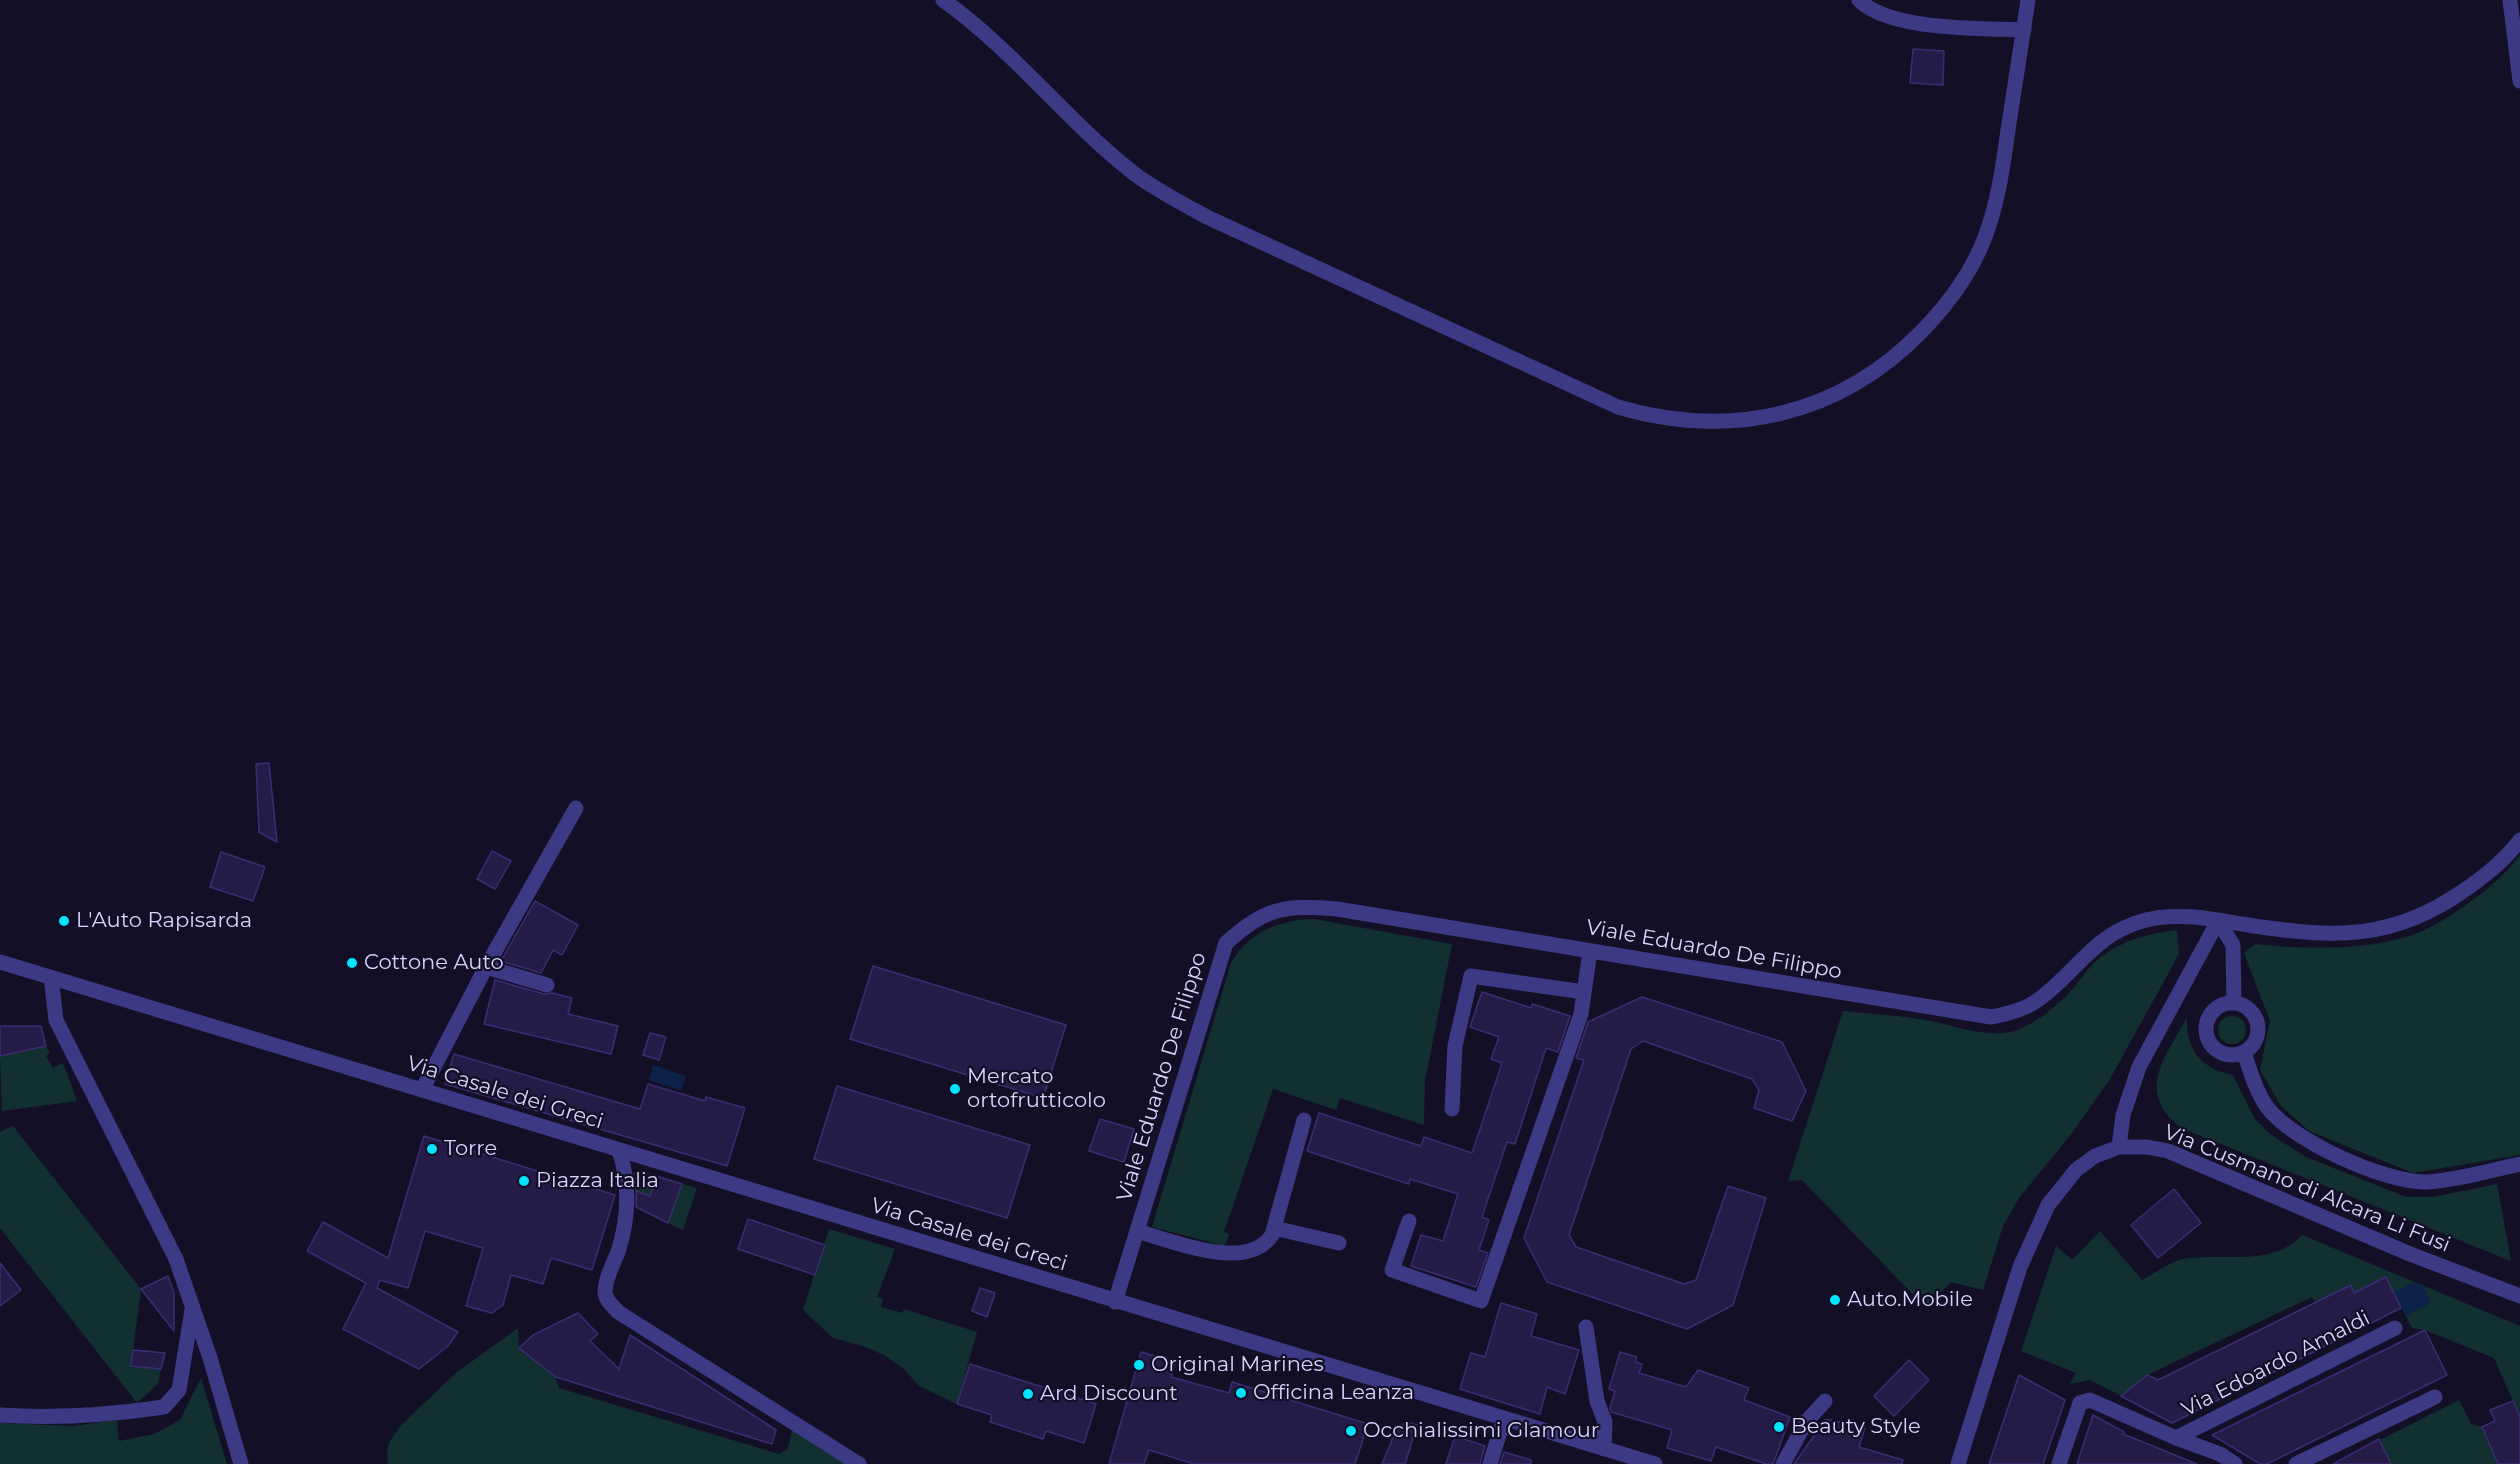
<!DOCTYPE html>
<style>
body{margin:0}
canvas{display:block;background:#130f26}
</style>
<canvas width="2520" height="1464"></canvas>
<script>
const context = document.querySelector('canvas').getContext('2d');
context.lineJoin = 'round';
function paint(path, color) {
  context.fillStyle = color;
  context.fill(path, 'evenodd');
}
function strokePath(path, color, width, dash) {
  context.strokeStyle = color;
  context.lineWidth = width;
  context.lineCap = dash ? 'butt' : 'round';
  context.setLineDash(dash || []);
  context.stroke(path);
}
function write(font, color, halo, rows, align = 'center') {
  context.font = font + ' Montserrat,sans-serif';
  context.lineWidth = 4.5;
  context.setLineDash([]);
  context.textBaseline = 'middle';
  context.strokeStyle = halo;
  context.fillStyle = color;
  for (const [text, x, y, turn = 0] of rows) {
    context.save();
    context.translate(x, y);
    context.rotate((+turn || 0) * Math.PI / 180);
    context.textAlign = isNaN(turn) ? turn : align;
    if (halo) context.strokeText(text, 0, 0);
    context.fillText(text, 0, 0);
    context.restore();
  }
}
const green = new Path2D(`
 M2520 855V1155L2413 1173 2309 1131 2281 1106 2260 1070 2270 1021 2244 953 2255 944C2304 949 2358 951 2406 937 2427 931 2445 919 2463 907 2485 892 2504 876 2520 855Z
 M1314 919 1452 944 1425 1081 1424 1125 1340 1098 1336 1110 1273 1089 1224 1232 1229 1234 1225 1246 1152 1227 1231 963C1249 932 1279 920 1314 919Z
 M2177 930 2179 954 2110 1079 2072 1133 2019 1198 2003 1226 1983 1290 1951 1282 1926 1308 1802 1180 1788 1181 1843 1011C1870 1014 1898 1015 1925 1020 1951 1024 1983 1038 2010 1032 2032 1027 2056 1007 2071 991 2079 982 2086 971 2094 963 2118 941 2146 934 2177 930Z
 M2218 1030a14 14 0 1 1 28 0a14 14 0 1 1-28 0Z
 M2187 1017C2185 1049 2201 1069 2233 1075L2255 1119 2270 1134 2306 1157 2406 1197H2433L2497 1184 2511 1261 2181 1128C2135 1091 2165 1058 2187 1017Z
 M46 1046 50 1053 46 1056 53 1068 63 1063 77 1101 2 1111 0 1056Z
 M13 1126 141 1289 131 1366 161 1369 158 1384 137 1403 0 1228V1132Z
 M640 1171 656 1176 650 1196 635 1191 632 1177 635 1172Z
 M682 1184 697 1188 683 1230 668 1223Z
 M829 1229 895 1249 877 1297 883 1298 881 1307 902 1313 904 1309 977 1332 957 1404 919 1386 904 1369 884 1355 863 1346 833 1338 803 1310Z
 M2100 1231 2142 1280C2154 1274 2169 1262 2183 1259 2221 1252 2272 1268 2302 1235L2520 1326V1417L2494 1358 2425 1330 2412 1328 2386 1277 2354 1293 2351 1286 2315 1303 2312 1297 2147 1375 2121 1396 2090 1380 2070 1384 2076 1373 2021 1351 2056 1246 2072 1260Z
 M518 1328 519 1348 555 1376 559 1388 779 1454 788 1449 792 1430 846 1464H388L387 1452 390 1441 401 1425 456 1373Z
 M201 1378 227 1464H0V1423L73 1426 117 1420 119 1441 154 1434 180 1420Z
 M2459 1400 2471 1424 2482 1427 2498 1464H2391L2380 1440Z`);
const water = new Path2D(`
 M653 1065 686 1076 681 1090 649 1080Z
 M2414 1282 2423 1285 2431 1303 2406 1316 2393 1293Z`);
const building = new Path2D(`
 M1913 49 1944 51 1943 85 1910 83Z
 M269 763 277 842 259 832 256 764Z
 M492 851 511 861 495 889 477 879Z
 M221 852 265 867 253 901 210 887Z
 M535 901 578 925 562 955 553 950 541 973 501 961Z
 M873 966 1066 1025 1043 1098 850 1039Z
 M495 980 544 994 552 993 572 998 568 1014 618 1026 611 1054 484 1024Z
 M1482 992 1531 1008 1532 1004 1570 1016 1558 1052 1546 1048 1515 1144 1507 1142 1482 1217 1489 1220 1479 1250 1488 1253 1476 1287 1411 1266 1421 1235 1443 1241 1458 1194 1410 1179 1409 1184 1307 1151 1319 1113 1421 1146 1424 1137 1472 1153 1502 1063 1491 1059 1499 1037 1470 1027Z
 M1642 997 1782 1042 1806 1091 1792 1121 1754 1108 1759 1090 1752 1079 1643 1041 1631 1049 1569 1235 1576 1247 1684 1284 1696 1280 1728 1186 1766 1198 1733 1305 1687 1329 1547 1282 1524 1238 1584 1060 1576 1058 1588 1022Z
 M0 1026H41L46 1046 0 1056Z
 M650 1033 666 1037 659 1060 643 1055Z
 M454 1054 640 1109 648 1084 705 1101 706 1097 745 1108 727 1166 445 1084Z
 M837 1086 1030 1145 1007 1218 814 1159Z
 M1100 1119 1134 1129 1124 1162 1089 1151Z
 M424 1136 615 1195 592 1270 551 1258 543 1284 511 1275 503 1305 492 1313 466 1306 483 1248 425 1231 408 1288 380 1280 377 1288 458 1332 448 1346 419 1369 343 1329 366 1283 307 1251 323 1222 388 1258Z
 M656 1176 682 1184 668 1223 636 1207V1191L650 1196Z
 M2174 1189 2201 1223 2158 1258 2131 1225Z
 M748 1219 825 1245 815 1275 738 1249Z
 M0 1263 21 1290 0 1306Z
 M168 1276 174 1293V1331L141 1289Z
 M2386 1277 2401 1308 2172 1423 2121 1396 2147 1375 2158 1380 2351 1285 2354 1293Z
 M980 1288 995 1293 987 1317 972 1311Z
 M1501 1303 1537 1314 1531 1336 1579 1350 1565 1394 1547 1387 1540 1414 1460 1389 1471 1353 1485 1357Z
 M578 1313 598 1334 590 1341 619 1369 630 1335 776 1430 772 1444 556 1377 519 1348 533 1335Z
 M2425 1330 2447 1375 2267 1464H2260L2212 1435Z
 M133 1350 165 1353 161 1369 131 1366Z
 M1141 1352 1175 1362 1171 1377 1229 1393 1232 1382 1368 1424 1355 1464H1194L1149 1450 1144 1464H1109Z
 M1620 1352 1637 1357 1635 1362 1642 1364 1639 1373 1686 1387 1698 1370 1749 1388 1744 1400 1790 1417 1773 1464H1766L1716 1447 1711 1461 1667 1448 1672 1430 1611 1412 1610 1408 1615 1391 1609 1389Z
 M1909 1360 1929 1380 1894 1416 1874 1396Z
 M970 1364 1096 1404 1084 1443 1046 1431 1043 1439 990 1422 992 1415 957 1404Z
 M2019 1375 2065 1400 2059 1418 2043 1464H1989Z
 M2513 1401 2520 1417V1464H2498L2482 1427 2495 1421 2490 1410Z
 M2093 1415 2124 1432 2123 1434 2197 1464H2077Z
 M1826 1419 1865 1428 1859 1447 1903 1460 1902 1464H1794Z
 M1407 1422 1417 1425 1405 1464H1382L1397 1428Z
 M1455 1436 1485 1446 1480 1464H1446Z
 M2379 1439 2391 1464H2333Z
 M1504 1452 1531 1460V1464H1500Z`);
const minor = new Path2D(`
 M943 0C1014 50 1067 122 1136 175 1158 191 1183 204 1207 217L1618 407C1731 440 1840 416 1923 330 1949 303 1972 272 1985 237 1998 203 2003 166 2008 130 2015 87 2021 43 2028 0
 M1859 0C1890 31 1980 28 2024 30
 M2510 0 2520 81
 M0 962 1655 1464
 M486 967 547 985
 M51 977 56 1020 176 1259 210 1358 241 1464
 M2206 1029a26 26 0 1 1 52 0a26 26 0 1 1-52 0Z
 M2244 1052C2250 1071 2256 1091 2267 1107 2292 1141 2384 1182 2425 1182 2454 1181 2492 1170 2520 1164
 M422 1090 486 967 576 808
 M1452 1109 1455 1046 1471 976 1584 992
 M2119 1147 2123 1115 2139 1067 2218 921 2233 945 2234 1003
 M619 1150C630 1184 629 1218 618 1252 613 1264 605 1280 605 1292 605 1300 613 1306 618 1312L859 1464
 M1409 1221 1392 1270 1481 1301 1581 1014 1590 951
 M1274 1228 1339 1243
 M1137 1231C1172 1241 1247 1273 1272 1235L1304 1120
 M1115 1302 1226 943C1267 907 1283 905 1337 909L1991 1017C2008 1014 2024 1010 2038 1000 2077 972 2094 933 2146 920 2180 911 2220 921 2254 926 2336 938 2393 940 2463 891 2484 877 2504 861 2520 840
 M1586 1327 1597 1401 1605 1422 1604 1449
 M0 1415C55 1419 109 1415 164 1407L179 1390 192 1310
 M2176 1438 2395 1328
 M1490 1464 1504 1419
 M1783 1464 1806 1422 1825 1401
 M1958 1464 2020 1267 2048 1205 2076 1170 2095 1156 2119 1147H2147L2168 1151 2410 1254 2520 1296
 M2059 1464 2080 1403 2090 1400 2176 1438 2220 1454 2235 1464
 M2296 1464 2435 1397`);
const markers = [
 [64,921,6,"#00e5ff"],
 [352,963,6,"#00e5ff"],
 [955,1089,6,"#00e5ff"],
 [432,1149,6,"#00e5ff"],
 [524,1181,6,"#00e5ff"],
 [1835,1300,6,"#00e5ff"],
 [1139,1365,6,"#00e5ff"],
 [1241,1393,6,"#00e5ff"],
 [1028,1394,6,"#00e5ff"],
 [1779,1427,6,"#00e5ff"],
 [1351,1431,6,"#00e5ff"]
];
const poiNames = [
 ["L'Auto Rapisarda",76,921],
 ["Cottone Auto",364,963],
 ["Mercato",967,1077],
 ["ortofrutticolo",967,1101],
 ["Torre",444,1149],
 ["Piazza Italia",536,1181],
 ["Auto.Mobile",1847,1300],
 ["Original Marines",1151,1365],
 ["Officina Leanza",1253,1393],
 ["Ard Discount",1040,1394],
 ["Beauty Style",1791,1427],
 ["Occhialissimi Glamour",1363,1431]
];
const streetNames = [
 ["Viale Eduardo De Filippo",1714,950,10],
 ["Viale Eduardo De Filippo",1162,1077,-73],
 ["Via Casale dei Greci",505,1093,17],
 ["Via Cusmano di Alcara Li Fusi",2307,1189,22],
 ["Via Casale dei Greci",969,1235,17],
 ["Via Edoardo Amaldi",2276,1364,-27]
];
paint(green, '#12302f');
paint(water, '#0c2248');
paint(building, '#241b47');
strokePath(building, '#3b2d73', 1.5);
strokePath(minor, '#3d3a85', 15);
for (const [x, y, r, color] of markers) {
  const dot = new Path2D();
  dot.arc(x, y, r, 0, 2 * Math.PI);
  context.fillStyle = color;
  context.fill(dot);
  strokePath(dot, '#130f26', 2);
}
write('21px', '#d9d4ff', '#130f26', poiNames, 'left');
write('21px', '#d9d4ff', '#130f26', streetNames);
</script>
